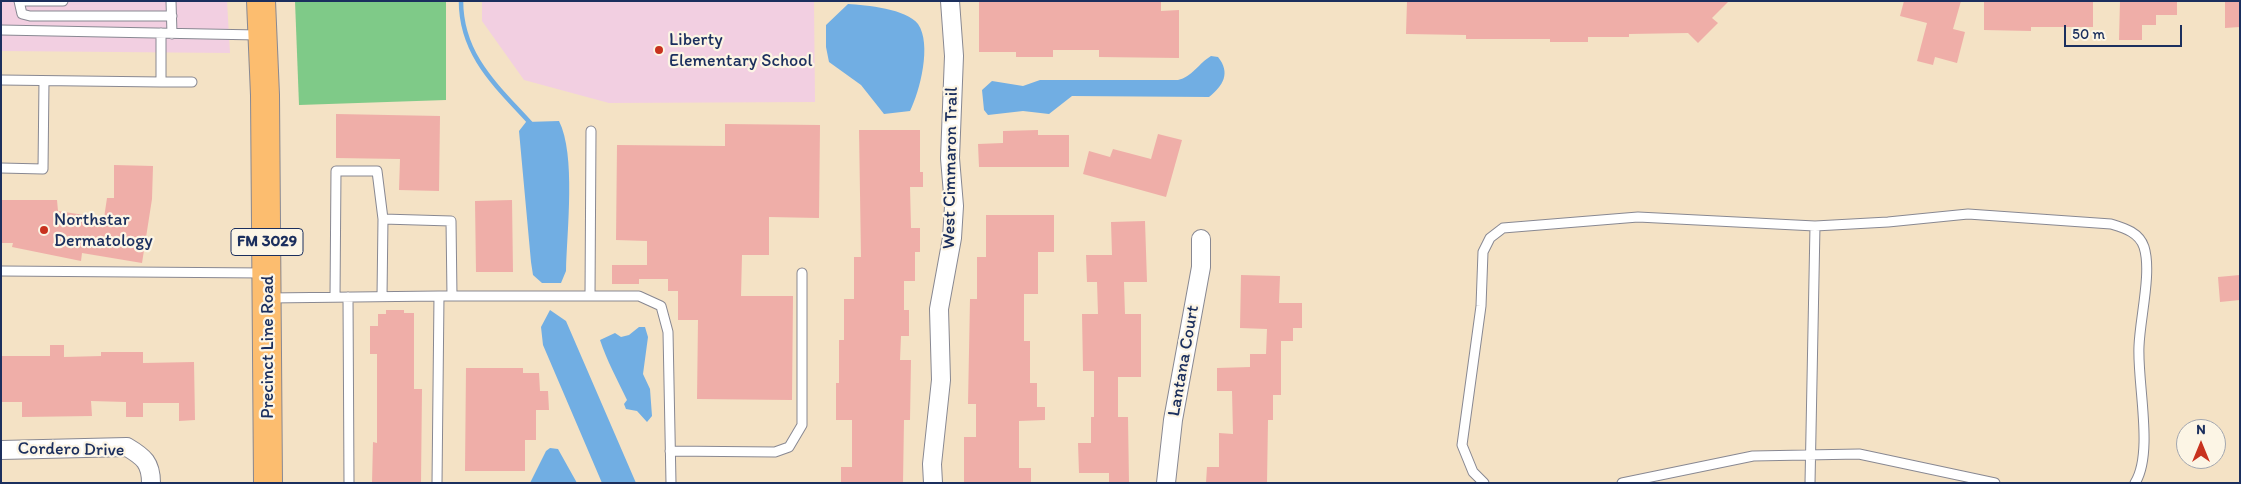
<!DOCTYPE html>
<style>
body{margin:0}
#map{position:relative;width:2241px;height:484px;overflow:hidden;background:#f4e2c5;font-family:Itim,sans-serif}
canvas{display:block}
.frame{position:absolute;inset:0;border:2px solid #1b2f5e;pointer-events:none}
.north{position:absolute;left:2176px;top:419px;width:50px;height:50px;box-sizing:border-box;background:#fcf5e5;border:1px solid #a2a6af;border-radius:50%;rotate:0deg;font-size:14px;font-weight:700;line-height:20px;text-align:center;color:#1b2f5e}
.north::after{content:'';display:block;margin:auto;width:18px;height:22px;background:#c8321e;clip-path:polygon(50% 0,100% 100%,50% 72%,0 100%)}
.scale{position:absolute;left:2064px;top:25px;width:118px;height:22px;box-sizing:border-box;border:2px solid #1b2f5e;border-top:0;padding-left:6px;font-size:15px;line-height:18px;white-space:nowrap;color:#1b2f5e;-webkit-text-stroke:4px #fcf5e5;paint-order:stroke}
</style>
<div id="map">
<canvas width="2241" height="484"></canvas>
<div class="frame"></div>
<div class="north">N</div>
<div class="scale">50 m</div>
</div>
<script>
const context = document.querySelector('canvas').getContext('2d');
context.lineJoin = 'round';
function paint(path, color) {
  context.fillStyle = color;
  context.fill(path, 'evenodd');
}
function strokePath(path, color, width, dash) {
  context.strokeStyle = color;
  context.lineWidth = width;
  context.lineCap = dash ? 'butt' : 'round';
  context.setLineDash(dash || []);
  context.stroke(path);
}
function write(font, color, halo, rows, align = 'center') {
  context.font = font + ' Itim,sans-serif';
  context.lineWidth = 4.5;
  context.setLineDash([]);
  context.textBaseline = 'middle';
  context.strokeStyle = halo;
  context.fillStyle = color;
  for (const [text, x, y, turn = 0] of rows) {
    context.save();
    context.translate(x, y);
    context.rotate((+turn || 0) * Math.PI / 180);
    context.textAlign = isNaN(turn) ? turn : align;
    if (halo) context.strokeText(text, 0, 0);
    context.fillText(text, 0, 0);
    context.restore();
  }
}
const built = new Path2D(`
 M1 1H227L230 53 1 51Z
 M482 1H814L815 102 609 103 524 80 482 21Z`);
const green = new Path2D(`
 M295 1H446V100L299 105Z`);
const water = new Path2D(`
 M848 4C866 5 907 9 918 24 932 44 920 91 910 111L884 114 861 85 829 62 826 47V25Z
 M1211 56 1218 57C1231 73 1223 86 1209 97L1072 96 1049 114 1023 111 988 115 984 110 982 90 992 81 1023 86 1040 80H1178C1192 77 1199 63 1211 56Z
 M559 121C576 155 567 230 566 271L561 283H542L533 275 531 262 519 131 526 122Z
 M550 310 566 321 636 483H602L543 345 541 327Z
 M639 327H645L648 337 643 374 650 389 652 416 647 422 637 411 626 409 624 404 627 400C617 379 607 361 600 340L615 333 621 337 629 335Z
 M550 448 558 449 577 483H530L546 451Z`);
const stream = new Path2D(`
 M461 1C461 57 499 88 533 126`);
const building = new Path2D(`
 M979 1H1161V11L1179 10V58L1099 57V50H1053V57H1016V52H979Z
 M1407 1H1729L1712 18 1718 23 1698 43 1688 33 1629 34V37H1588V42H1550V39H1466V35L1406 34Z
 M1904 1H1961L1953 29 1965 32 1957 63 1935 57 1933 65 1917 61 1927 23 1900 16Z
 M1984 1H2093V27H2031V31L1984 30Z
 M2120 1H2177V15H2156V25H2142V40H2119Z
 M2225 1H2240V27L2225 28Z
 M336 114 440 116 439 191 399 190 400 159 336 158Z
 M725 124 820 125 819 218 769 217V255H742L741 296H793L792 400 697 399 698 320H678V291H668V279H639V284H612V265H647V241L616 240 617 145 725 146Z
 M859 130H920V172H923V187H910L911 228H920V252H915V281H904V310H909V336H901L900 360H911L910 420H904L903 483H841V467H852V420H836V383H839V340H844V299H854V257H861Z
 M1038 130V135H1069V167H979L978 144 1003 143V131Z
 M1158 134 1182 140 1166 197 1083 174 1089 151 1110 157 1113 149 1151 159Z
 M114 165 153 166 152 199 142 263 82 253 81 261 12 247 13 243H1V200H57L58 211 104 218 107 198H114Z
 M512 200 513 272H476L475 201Z
 M986 215H1054V252H1038V294H1024V341H1030V383H1037V407H1045V420L1019 421V468H1031V483H964V437H976V404H968L970 299H977V257H986Z
 M1145 221 1147 282H1124L1125 314H1141V377H1118V417H1128L1129 483H1109V473H1079L1078 443H1091V417H1094V371H1083L1082 314H1098L1097 282H1087L1086 255H1112L1111 222Z
 M1241 275 1280 276 1279 303H1302V328H1293V341H1281V395H1273V420H1268L1267 483H1206L1207 467H1219V433L1233 434 1232 391H1217V368L1250 367V354H1266L1267 329 1240 328Z
 M2240 275V300L2220 302 2218 277Z
 M386 310H404V313H414V389H422L421 483H372L373 442 377 443V354H370V326H378V314H386Z
 M50 345H64V357L101 356V352H143V363L194 362 195 420 179 421V403H143V417H126V402L91 401 92 416 22 417V402H1V356H50Z
 M466 368H523V373H539L540 391H548L549 410H536V440H525V471H465Z`);
const lane = new Path2D(`
 M19 1 22 14 30 16H172
 M19 1H63
 M171 1 172 34
 M1 30 258 35
 M1 80 161 82V33
 M161 82H192
 M1 168 43 169 44 81
 M1 271 263 273
 M590 295 591 131
 M382 296 383 219
 M335 297 336 171H377L383 219 451 221 452 296
 M348 297 349 483
 M269 298 439 296
 M670 451 775 452 789 447 802 425V273
 M437 483 439 296H639L661 306 668 332 671 483
 M1484 483 1473 472 1462 445 1481 306 1483 252 1490 238 1503 228 1638 217 1815 226 1888 222 1968 214 2111 224C2124 228 2139 232 2144 247 2152 272 2140 318 2139 346 2137 383 2154 453 2135 483
 M1622 483 1753 456 1859 454 1995 483
 M1810 483 1815 226`);
const street = new Path2D(`
 M1 450 127 447C144 457 151 463 151 483
 M933 483 932 464 941 380 939 309 952 238 954 206 950 158 954 56 950 1
 M1166 483 1173 420 1201 267V239`);
const primary = new Path2D(`
 M261 1 265 95 268 483`);
const markers = [
 [659,50,5,"#c8321e"],
 [44,230,5,"#c8321e"]
];
const shields = [
 [267,242,72]
];
const shieldNames = [
 ["FM 3029",267,242]
];
const poiNames = [
 ["Liberty",669,40],
 ["Elementary School",669,61],
 ["Northstar",54,220],
 ["Dermatology",54,241]
];
const streetNames = [
 ["West Cimmaron Trail",951,168,-89],
 ["Precinct Line Road",268,347,-90],
 ["Lantana Court",1184,361,-80],
 ["Cordero Drive",71,450,1]
];
paint(built, '#f2cfe1');
paint(green, '#7fca88');
paint(water, '#71aee3');
strokePath(stream, '#71aee3', 4.5);
paint(building, '#efaea8');
strokePath(lane, '#888892', 11);
strokePath(street, '#888892', 20);
strokePath(primary, '#888892', 30);
strokePath(lane, '#fff', 9);
strokePath(street, '#fff', 18);
strokePath(primary, '#fcbd6f', 28);
for (const [x, y, r, color] of markers) {
  const dot = new Path2D();
  dot.arc(x, y, r, 0, 2 * Math.PI);
  context.fillStyle = color;
  context.fill(dot);
  strokePath(dot, '#fcf5e5', 2);
}
for (const [x, y, w] of shields) {
  const box = new Path2D();
  box.roundRect(x - w / 2, y - 13.5, w, 27, 4);
  context.fillStyle = '#fcf5e5';
  context.fill(box);
  strokePath(box, '#1b2f5e', 1);
}
write('bold 16px', '#1b2f5e', null, shieldNames);
write('18px', '#1b2f5e', '#fcf5e5', poiNames, 'left');
write('18px', '#1b2f5e', '#fcf5e5', streetNames);
</script>
